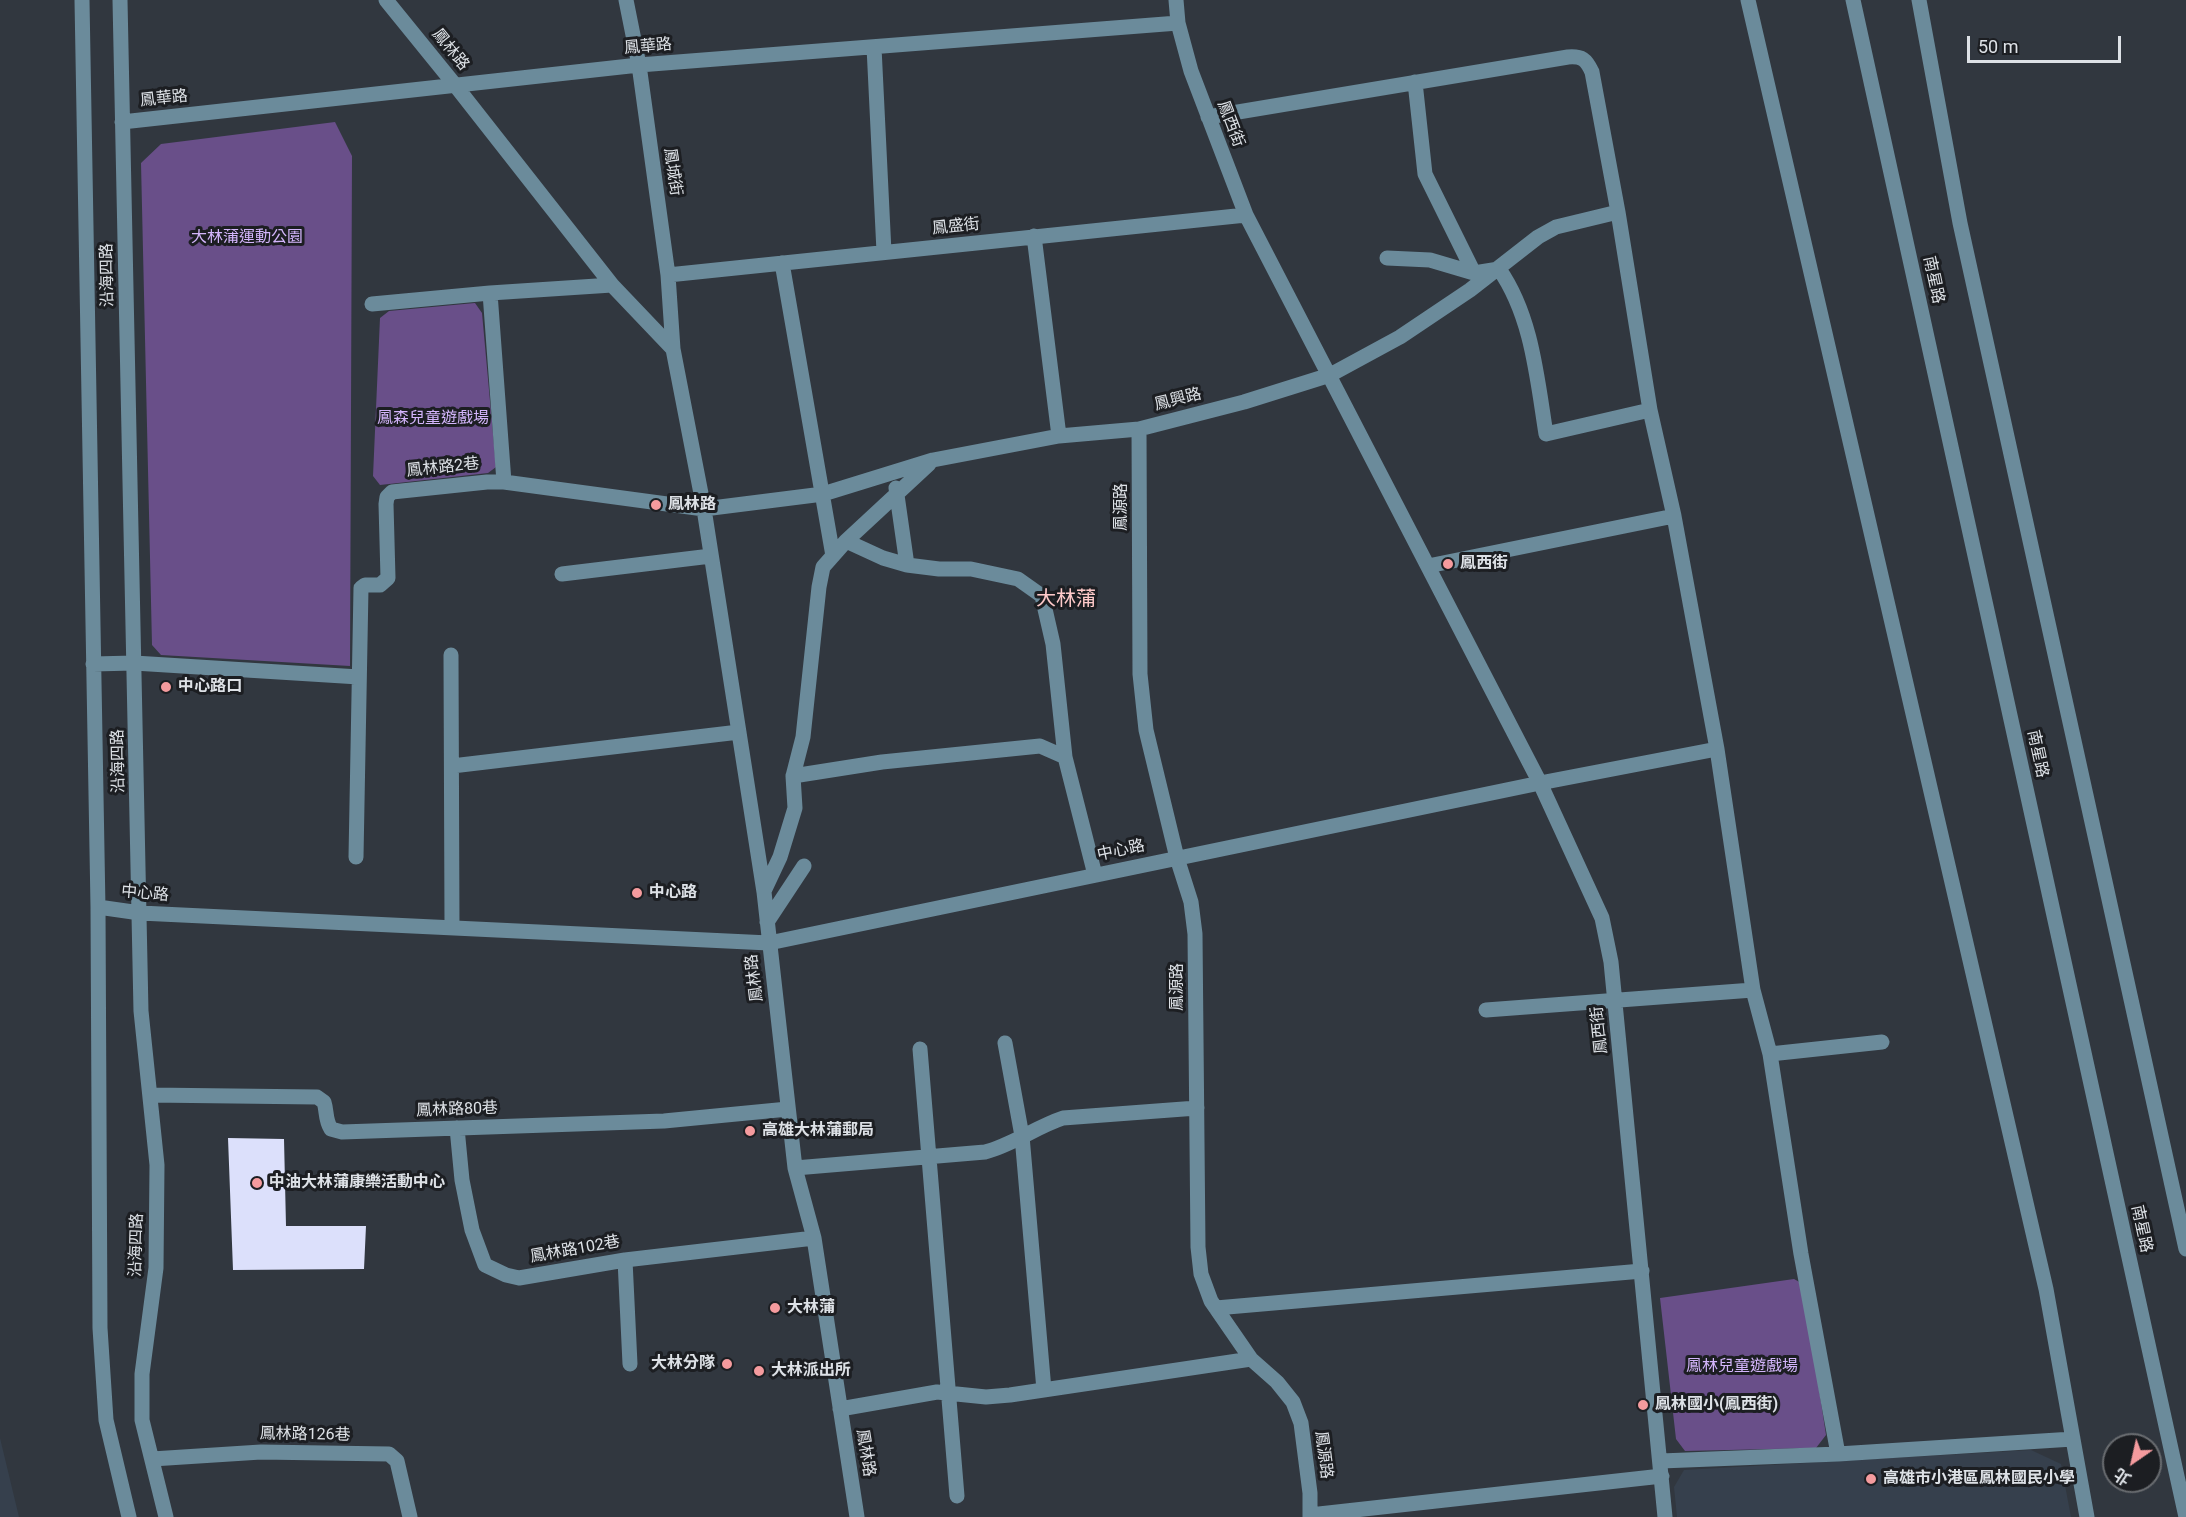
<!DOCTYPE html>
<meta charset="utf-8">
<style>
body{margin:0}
#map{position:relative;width:2186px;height:1517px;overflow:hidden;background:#31373f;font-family:Roboto,"Noto Sans TC",sans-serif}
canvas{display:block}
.north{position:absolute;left:2102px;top:1433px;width:60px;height:60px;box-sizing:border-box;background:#1c1e22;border:2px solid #696c70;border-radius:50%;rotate:214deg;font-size:16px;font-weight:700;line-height:24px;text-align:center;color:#dde1e6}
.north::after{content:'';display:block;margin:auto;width:21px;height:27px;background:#f59b9e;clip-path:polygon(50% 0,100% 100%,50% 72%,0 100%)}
.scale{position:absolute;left:1967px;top:36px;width:154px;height:27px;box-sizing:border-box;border:3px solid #dde1e6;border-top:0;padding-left:8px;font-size:18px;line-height:21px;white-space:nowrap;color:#dde1e6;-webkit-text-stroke:4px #1c1e22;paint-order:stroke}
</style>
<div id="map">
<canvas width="2186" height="1517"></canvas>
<div class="north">北</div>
<div class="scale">50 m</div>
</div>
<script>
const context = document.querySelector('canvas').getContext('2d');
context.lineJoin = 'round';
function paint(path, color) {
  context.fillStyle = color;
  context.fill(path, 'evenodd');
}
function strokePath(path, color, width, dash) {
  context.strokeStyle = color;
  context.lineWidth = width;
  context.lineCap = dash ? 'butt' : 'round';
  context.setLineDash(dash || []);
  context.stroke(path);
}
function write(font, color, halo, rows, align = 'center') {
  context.font = font + ' Roboto,"Noto Sans TC",sans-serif';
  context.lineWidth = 6;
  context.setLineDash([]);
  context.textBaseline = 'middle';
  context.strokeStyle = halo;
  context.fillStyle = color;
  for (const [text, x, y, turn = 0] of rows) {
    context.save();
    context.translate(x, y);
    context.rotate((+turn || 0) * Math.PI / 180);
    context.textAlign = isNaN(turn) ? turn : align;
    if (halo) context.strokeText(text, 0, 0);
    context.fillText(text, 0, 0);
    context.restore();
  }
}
const built = new Path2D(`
 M0 1438 19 1517H0Z
 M2031 1450 2061 1464 2071 1517H1677L1674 1487 1684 1470Z`);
const green = new Path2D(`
 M335 122 352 156 350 666 161 655 152 645 141 163 161 144Z
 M475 303 482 313 496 467 488 473 380 485 373 476 380 318 389 311Z
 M1794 1279 1803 1284 1826 1435 1816 1448 1685 1451 1676 1439 1660 1298Z`);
const building = new Path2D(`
 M228 1138 284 1139 286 1226H366L364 1269 233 1270Z`);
const minor = new Path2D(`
 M82 0 98 907 100 1328 106 1420 129 1517
 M120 0 141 1011 157 1165 156 1268 142 1374V1420L166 1517
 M386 0 455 85 612 285 673 349
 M626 0 639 65 668 275 673 349 704 509 764 892 795 1168 814 1238 857 1517
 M1176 0 1178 23 1191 71 1246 215 1540 783 1602 918 1611 962 1665 1517
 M1748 0 2046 1289 2087 1517
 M1853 0 2186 1517
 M1919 0 1960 223 2186 1249
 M874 47 884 252
 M1415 82 1425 174 1474 273
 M1208 117 1568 57C1582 56 1586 59 1592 72L1618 212 1650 410 1674 516 1717 749 1753 990 1770 1054 1801 1254 1838 1454
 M122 122 639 65 1178 23
 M1034 236 1059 436
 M1387 258 1430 260 1474 273 1499 269C1532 316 1537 378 1546 434L1650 410
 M782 263 833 556
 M668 275 1246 215
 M490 293 504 482
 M372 304 490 293 612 285
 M1139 429 1140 674 1146 730 1177 858 1191 902 1195 934 1198 1247 1201 1274 1211 1301 1251 1359 1277 1382 1293 1402 1301 1423 1310 1493V1517
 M896 488 907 565
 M846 541 883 558 907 565 939 569H971L1018 579 1042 596 1053 644 1065 757 1095 875
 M1428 566 1674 516
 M562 574 711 556
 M451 655 452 928
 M93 664 134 663 359 677
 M452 766 739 732
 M793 776 882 762 1040 746 1065 757
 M356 857 361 588 365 585H380L388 578 386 504 387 497 392 492 487 482H504L704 509 823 494 933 460 1059 436 1139 429 1244 402 1330 375 1400 337 1470 290 1538 237 1556 227 1618 212
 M764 891 780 857 795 808 793 776 803 737 819 587 823 567 846 541 929 464
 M98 907 140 913 769 943 1540 783 1717 749
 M767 922 804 866
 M1486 1010 1753 990
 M1005 1043 1022 1136 1044 1390
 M920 1049 957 1496
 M1770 1054 1882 1042
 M150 1095 317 1097 324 1102C327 1111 325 1120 331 1129L342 1132 664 1121 788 1109
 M457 1128 462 1180 472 1230 485 1265 506 1275 519 1278 625 1260 814 1238
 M795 1168 985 1152C1012 1145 1036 1127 1063 1118L1197 1108
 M625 1260 630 1364
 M1216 1308 1642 1271
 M840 1409 937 1392 986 1397 1010 1395 1251 1359
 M152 1459 261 1452 389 1454 397 1461 410 1517
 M1661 1461 1838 1454 2073 1439
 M1310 1515 1662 1476`);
const markers = [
 [656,505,6,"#f59b9e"],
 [1448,564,6,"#f59b9e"],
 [166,687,6,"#f59b9e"],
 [637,893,6,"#f59b9e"],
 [750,1131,6,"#f59b9e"],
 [257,1183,6,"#f59b9e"],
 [775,1308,6,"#f59b9e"],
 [727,1364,6,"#f59b9e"],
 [759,1371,6,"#f59b9e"],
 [1643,1405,6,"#f59b9e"],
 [1871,1479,6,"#f59b9e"]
];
const streetNames = [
 ["鳳華路",648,47,-5],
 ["鳳林路",450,50,51],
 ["鳳華路",164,99,-6],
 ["鳳西街",1230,124,69],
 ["鳳城街",672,172,82],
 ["鳳盛街",956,227,-6],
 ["沿海四路",108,275,-91],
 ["南星路",1933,280,78],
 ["鳳興路",1178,400,-14],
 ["鳳林路2巷",443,468,-6],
 ["鳳源路",1122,507,-90],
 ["南星路",2037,754,78],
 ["沿海四路",119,761,-91],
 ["中心路",1121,851,-12],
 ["中心路",145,894,5],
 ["鳳林路",755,978,-97],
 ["鳳源路",1178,987,-90],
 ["鳳西街",1600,1030,-96],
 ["鳳林路80巷",457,1110,-2],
 ["南星路",2141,1229,78],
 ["沿海四路",137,1245,-88],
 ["鳳林路102巷",575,1250,-10],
 ["鳳林路126巷",305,1435,1],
 ["鳳林路",865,1453,81],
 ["鳳源路",1323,1455,83]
];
const parkNames = [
 ["大林蒲運動公園",247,238],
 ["鳳森兒童遊戲場",433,419],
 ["鳳林兒童遊戲場",1742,1367]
];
const poiNames = [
 ["鳳林路",668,505],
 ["鳳西街",1460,564],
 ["中心路口",178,687],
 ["中心路",649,893],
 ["高雄大林蒲郵局",762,1131],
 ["中油大林蒲康樂活動中心",269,1183],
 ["大林蒲",787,1308],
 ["大林分隊",715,1364,"right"],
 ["大林派出所",771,1371],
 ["鳳林國小(鳳西街)",1655,1405],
 ["高雄市小港區鳳林國民小學",1883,1479]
];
const quarterNames = [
 ["大林蒲",1066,600]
];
paint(built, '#36404d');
paint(green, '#694f89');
paint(building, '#dce0fb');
strokePath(minor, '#6b8b9b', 15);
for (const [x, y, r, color] of markers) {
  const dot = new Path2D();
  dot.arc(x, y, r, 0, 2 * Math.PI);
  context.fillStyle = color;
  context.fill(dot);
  strokePath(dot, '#1c1e22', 2);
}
write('16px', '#dde1e6', '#1c1e22', streetNames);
write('16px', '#d3b5fb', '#1c1e22', parkNames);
write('bold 16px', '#dde1e6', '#1c1e22', poiNames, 'left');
write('20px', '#fecaca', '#1c1e22', quarterNames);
</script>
